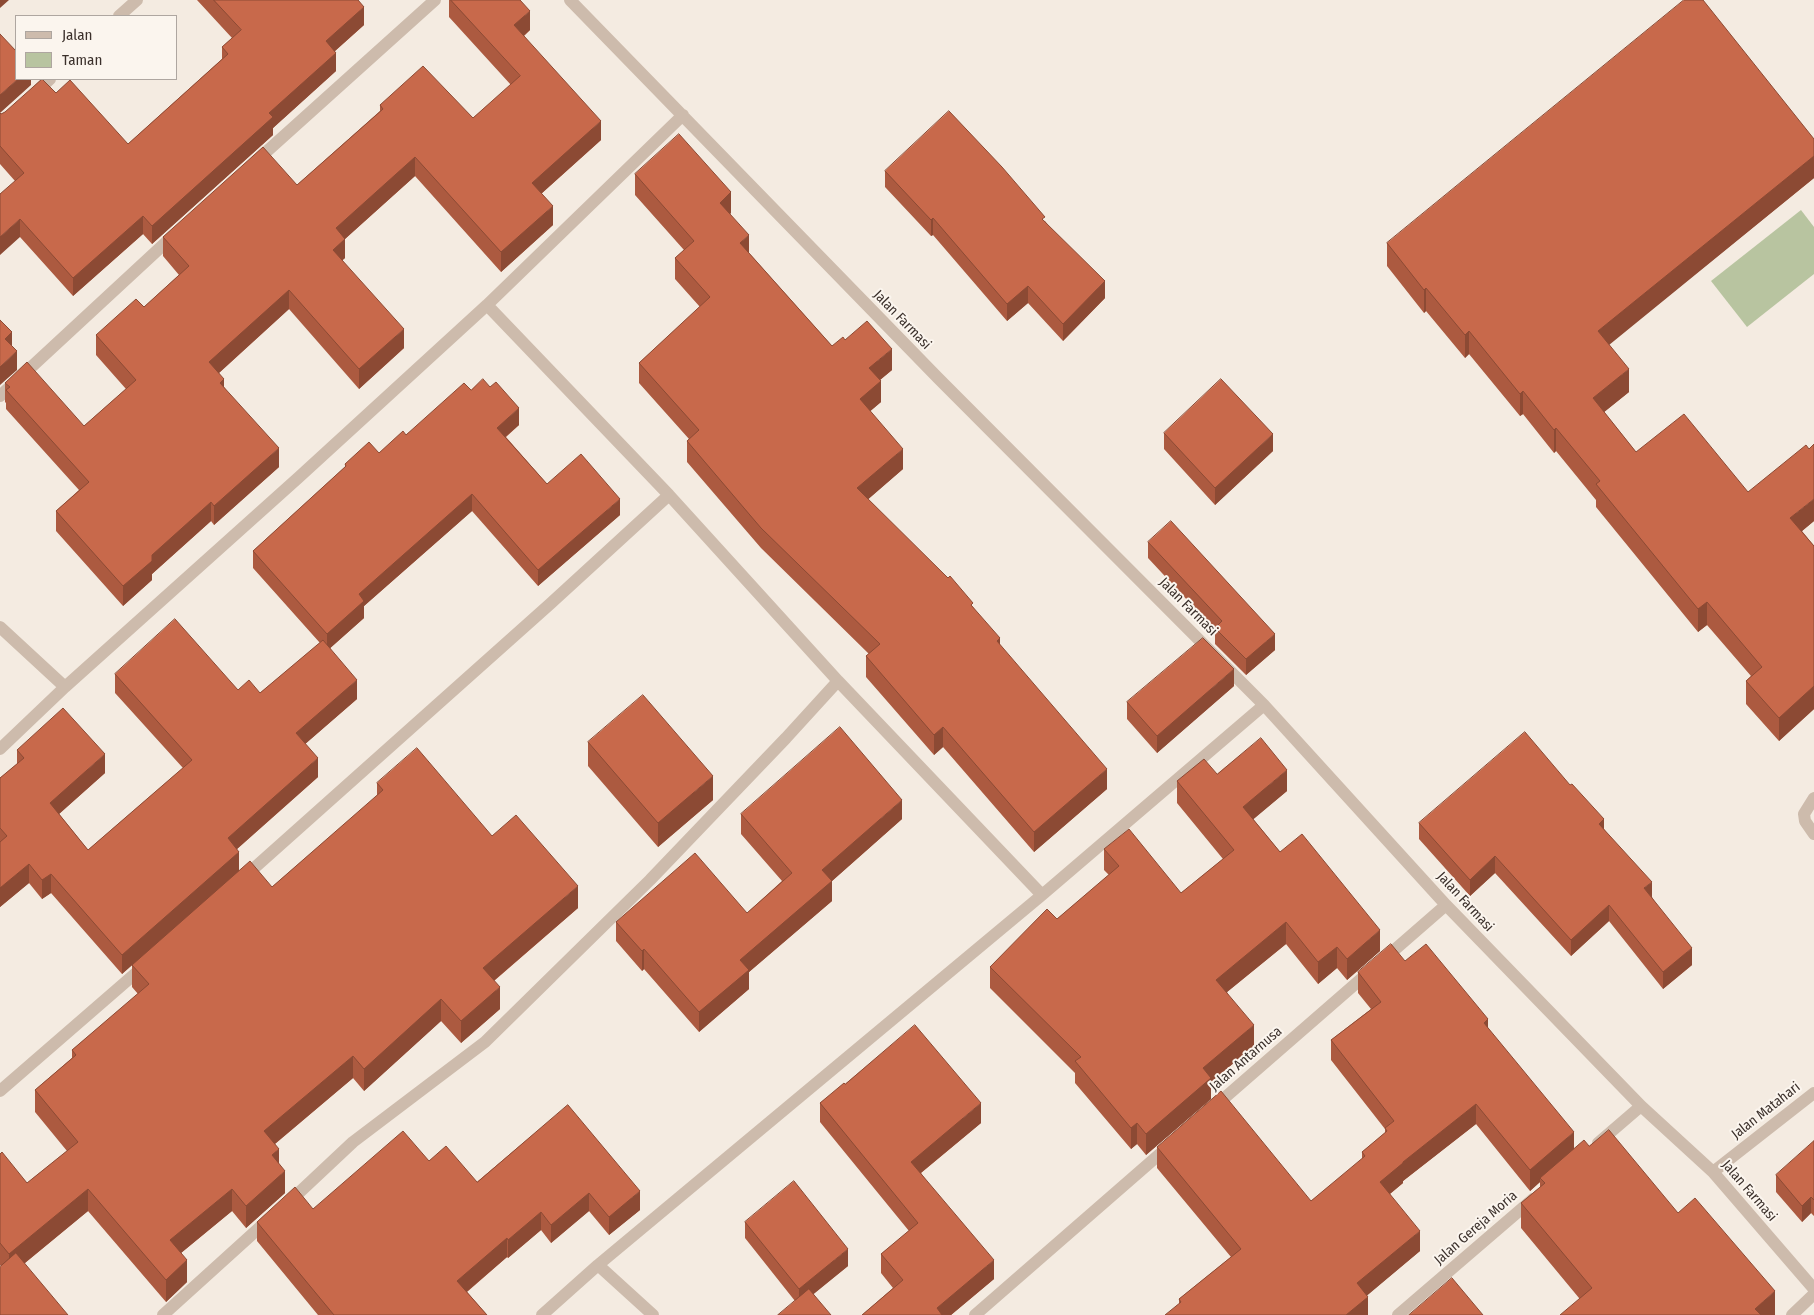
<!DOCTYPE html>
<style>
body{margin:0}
#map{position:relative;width:1814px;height:1315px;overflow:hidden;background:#f4ebe1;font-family:"Fira Sans Condensed",sans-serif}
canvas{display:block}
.legend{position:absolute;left:15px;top:15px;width:162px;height:65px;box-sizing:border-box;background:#fbf5ee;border:1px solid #aea6a0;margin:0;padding:6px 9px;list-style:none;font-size:15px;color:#3b302b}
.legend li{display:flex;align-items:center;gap:10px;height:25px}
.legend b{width:25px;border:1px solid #aea6a0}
</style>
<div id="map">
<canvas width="1814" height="1315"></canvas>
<ul class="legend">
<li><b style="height:6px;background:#cdbbac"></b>Jalan</li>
<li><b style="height:14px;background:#b8c4a0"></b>Taman</li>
</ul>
</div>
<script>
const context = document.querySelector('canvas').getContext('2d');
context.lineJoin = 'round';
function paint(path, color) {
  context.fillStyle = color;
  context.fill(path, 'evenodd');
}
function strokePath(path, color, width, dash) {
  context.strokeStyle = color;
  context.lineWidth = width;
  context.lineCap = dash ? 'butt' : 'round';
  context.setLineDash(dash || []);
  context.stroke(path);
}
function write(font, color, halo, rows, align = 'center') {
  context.font = font + ' "Fira Sans Condensed",sans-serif';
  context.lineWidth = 4;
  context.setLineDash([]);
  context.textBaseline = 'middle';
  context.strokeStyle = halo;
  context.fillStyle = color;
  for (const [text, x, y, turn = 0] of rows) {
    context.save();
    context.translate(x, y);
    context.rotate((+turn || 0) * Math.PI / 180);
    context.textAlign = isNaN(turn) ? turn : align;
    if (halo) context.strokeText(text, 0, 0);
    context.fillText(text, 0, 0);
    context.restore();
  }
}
const green = new Path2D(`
 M1801 210 1814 227V274L1747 327 1711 281Z`);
const minor = new Path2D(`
 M570 0 938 378 1264 705 1446 905 1641 1106 1713 1172 1814 1289
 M119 16 137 0
 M35 93 50 79
 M255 162 435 0
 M487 305 669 495 838 681 1042 895
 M0 396 175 234
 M0 627 65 687
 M0 749 65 687 298 478 487 305 683 115
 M1814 798 1804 814 1805 821 1814 834
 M243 878 550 604 669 495
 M0 1091 144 966
 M1214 1107 1446 905
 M1598 1143 1641 1106
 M1713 1172 1814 1093
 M288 1203 353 1142 485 1042 650 880 786 738 838 681
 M598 1265 653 1315
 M163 1315 269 1219
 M542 1315 598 1265 1042 895 1264 705
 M975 1315 1169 1146
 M1398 1315 1533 1199
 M1792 1315 1814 1294`);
const wall = new Path2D(`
 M197 0H358L364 25 335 51 336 71 273 128V135L152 244 143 234 73 296 20 237 15 181 0 164V113L1 114 56 93 128 144 222 59V47L232 38Z
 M449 0H520L530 30 524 36 601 140 541 194 553 225 501 272 415 176 345 239V258L342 260 404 348 359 389 289 309 219 373 224 387 279 467 214 525 211 521 152 574V580L123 606 56 531V511L79 490 6 409V403L5 402V383L84 426 126 389 96 355V335L144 307 179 275 163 256V237L297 185 380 111V105L473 118 511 85 449 17Z
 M1814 139V178L1609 344 1629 392 1604 412 1636 452 1748 492 1814 521 1802 531 1814 546V709L1779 741 1746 704V681L1751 676 1707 625 1698 632 1596 507V500L1556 451 1554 453 1523 414 1520 416 1469 354 1465 358 1426 311 1424 313 1387 266V243Z
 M885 171 1045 221 1105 298 1063 341 1028 303 1007 321 933 235 931 236 885 187Z
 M635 174 731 213 730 214 749 253 832 346 845 340 892 370 880 380 881 402 870 411 903 469 868 499 973 607 1000 645 1107 789 1034 852 943 747 934 755 866 677V656L869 654 761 548 687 462V441L689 439 639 383V363L700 307 675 279V258L684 250 635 195Z
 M471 390 519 425 506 437 547 484 620 515 538 586 472 511 364 606V618L330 648 357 699 305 744 318 777 237 849 239 870 272 887 377 796V783L492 836 578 908 494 981 500 1009 461 1043 441 1021 364 1091 353 1078 275 1144 285 1193 246 1228 232 1211 181 1253 187 1282 166 1302 88 1211 25 1263 1 1266 0 1265V1154L27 1183 67 1151 35 1112V1090L72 1058V1050L138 994 132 987V965L122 974 51 893 42 899 29 883 0 907V778L17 764V750L105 773 59 814 88 850 183 768 115 693V674L260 693 320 643 253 568V551L345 467V464L379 453Z
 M1164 433 1273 451 1215 505 1164 449Z
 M1148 542 1275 650 1246 675 1215 644V630L1148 558Z
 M1234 686 1157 753 1127 719V702Z
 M588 742 713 800 658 847 588 766Z
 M1217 774 1287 791 1253 819 1280 852 1380 951 1347 980 1337 968 1318 984 1286 944 1227 992 1254 1046 1211 1082V1099L1146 1155 1137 1144 1131 1149 1075 1083V1073L990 988V967L1057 919 1109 875 1104 870V849L1181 893 1223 859 1177 803V781Z
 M741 814 902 819 832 881V901L749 972V989L699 1032 644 969 642 971 616 941V922L747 913 782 881 741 834Z
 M1419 823 1604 829 1652 897 1692 965 1663 989 1609 921 1571 956 1495 873 1470 896 1419 839Z
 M1405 961 1488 1028 1574 1149 1589 1146 1678 1213 1775 1315 1579 1298 1521 1228V1203L1540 1187V1182L1530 1191 1476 1124 1403 1181V1183L1390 1194 1420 1251 1367 1295 1368 1315 1179 1304V1299L1231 1257 1157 1168V1147L1311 1201 1362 1160V1152L1385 1133V1129L1331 1060V1040L1371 1009 1358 993V972Z
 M845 1084 981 1123 921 1173 994 1279 951 1315H862L893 1288 881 1273V1254L909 1231 820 1122V1103Z
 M568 1105 640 1210 609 1235 589 1211 551 1243 541 1230 508 1258 507 1257 467 1292 487 1315H318L257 1241V1222L313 1209 429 1161 477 1182Z
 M1814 1141V1216L1811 1213 1802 1222 1776 1192V1175Z
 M745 1222 848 1266 813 1294 795 1301 745 1238Z`);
const shadedWall = new Path2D(`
 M0 0H9L0 8Z
 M364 7V25L326 59V41Z
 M530 11V30L514 44V25Z
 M336 53V71L273 128V135L152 244V226L269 113Z
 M18 79H31V85L0 113V95Z
 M601 121V140L532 202V183Z
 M1814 156V178L1598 354V331Z
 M415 157V176L336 247V228Z
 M731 192V213L720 223V203Z
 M553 206V225L501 272V252Z
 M143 216V234L73 296V278Z
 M933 218V235L931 236V220Z
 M20 219V237L0 255V237Z
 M749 235V256L740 243Z
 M345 239V258L333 269V250Z
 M1105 281V298L1063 341V324Z
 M1028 286V303L1007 321V304Z
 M1426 288V311L1424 313V290Z
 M289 290V309L209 382V362Z
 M404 329V348L359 389V369Z
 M1469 331V354L1465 358V335Z
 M12 332V350L5 339Z
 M892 349V370L869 389V368Z
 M17 351V370L0 385V367Z
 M1629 369V392L1593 421V398Z
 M224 379V398L220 383Z
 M881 381V402L860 420V399Z
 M1523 391V414L1520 416V394Z
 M519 408V425L497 444V428Z
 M1556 428V451L1554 453V430Z
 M1273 434V451L1215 505V488Z
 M279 448V467L214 525V506Z
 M903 449V469L857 509V488Z
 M472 494V511L364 606V618L327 651V634L359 594Z
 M620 499V515L538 586V570Z
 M1814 499V521L1790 541V518Z
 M211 502V521L152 574V580L123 606V586L152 555Z
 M1707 602V625L1698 632V609Z
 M1275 634V650L1246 675V659Z
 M1000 638V659L997 641Z
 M1234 669V686L1157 753V736Z
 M357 680V699L296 752V733Z
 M1814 686V709L1779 741V718Z
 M943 727V747L934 755V735Z
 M105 754V773L50 822V803Z
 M318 758V777L228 857V838Z
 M1107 769V789L1034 852V832Z
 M1287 770V791L1243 828V807Z
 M713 776V800L658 847V823Z
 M902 800V819L832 881V901L749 972V989L699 1032V1012L740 960 822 870Z
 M1604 819V836L1599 824Z
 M239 852V871L122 974V955Z
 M1495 856V873L1470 896V880Z
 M29 864V883L0 907V888Z
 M51 874V893L42 899V880Z
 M1652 882V898L1644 888Z
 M578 886V908L483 990V968Z
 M1609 905V921L1571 956V940Z
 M1286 922V944L1216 1001V980Z
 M1380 930V951L1347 980V959Z
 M1337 947V968L1318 984V962Z
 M1692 948V965L1663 989V972Z
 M644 949V969L642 971V951Z
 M500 987V1009L461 1043V1021Z
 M441 999V1021L364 1091V1069Z
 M1488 1019V1040L1484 1023Z
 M1254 1025V1046L1211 1082V1099L1146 1155V1134L1203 1068Z
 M353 1056V1078L264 1153V1131Z
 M981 1103V1123L911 1181V1162Z
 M1476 1104V1124L1403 1181V1183L1380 1202V1182L1403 1162Z
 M1137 1123V1144L1131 1149V1128Z
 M1574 1132V1153L1540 1178V1182L1530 1191V1170Z
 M279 1149V1171L272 1155Z
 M285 1171V1193L246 1228V1206Z
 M88 1189V1211L9 1276V1254Z
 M232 1189V1211L170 1262V1240Z
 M640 1191V1210L609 1235V1217Z
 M589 1193V1211L551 1243V1225Z
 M1811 1197V1213L1802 1222V1206Z
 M541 1212V1230L508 1258V1240Z
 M1420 1231V1251L1357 1304V1283Z
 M507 1238V1257L457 1300V1281Z
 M848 1249V1266L799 1306V1289Z
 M187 1260V1282L166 1302V1280Z
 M994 1260V1279L951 1315H937V1308Z
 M1775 1291V1315H1755V1309Z
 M1368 1297V1315H1346Z`);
const building = new Path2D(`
 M214 0H358L364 7 326 41 336 53 269 113 273 117 152 226 143 216 73 278 20 219 0 237V194L24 173 0 146V113L1 114 5 112 42 79 56 93 70 80 128 144 228 54 222 47 241 30Z
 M451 0H520L530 11 514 25 601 121 532 183 553 206 501 252 415 157 336 228 345 239 333 250 404 329 359 369 289 290 209 362 224 379 220 383 279 448 214 506 211 502 152 555V561L123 586 56 511 89 482 6 390 10 387 5 383 27 362 84 426 136 380 96 335 136 299 144 307 189 266 163 237 263 147 297 185 383 109 380 105 423 66 473 118 520 76Z
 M1684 0H1703L1814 139V156L1598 331 1629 369 1593 398 1636 452 1684 414 1748 492 1806 445 1809 449 1814 444V499L1790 518 1814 546V686L1779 718 1746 681 1762 667 1707 602 1698 609 1596 484 1600 481 1556 428 1554 430 1523 391 1520 394 1469 331 1465 335 1426 288 1424 290 1387 243Z
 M0 34 16 51V79H18L0 95Z
 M949 111 1002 167 1045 217 1042 219 1105 281 1063 324 1028 286 1007 304 933 218 931 220 885 171Z
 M679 134 731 192 720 203 749 235 740 243 832 346 843 337 845 340 867 321 892 349 869 368 881 381 860 399 903 449 857 488 948 578 950 576 973 603 971 605 1000 638 997 641 1107 769 1034 832 943 727 934 735 866 656 880 644 761 528 687 441 699 430 639 363 710 297 675 258 694 241 635 174Z
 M0 320 12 332 5 339 17 351 0 367Z
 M483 379 490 387 496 382 519 408 497 428 547 484 581 454 620 499 538 570 472 494 359 594 364 601 327 634 253 551 346 466 345 464 369 442 379 453 403 431 406 435 464 383 471 390Z
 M1221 379 1273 434 1215 488 1164 433Z
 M1171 521 1275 634 1246 659 1215 628 1222 621 1148 542Z
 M175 619 238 690 249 680 260 693 323 640 357 680 296 733 318 758 228 838 239 852 122 955 51 874 42 880 29 864 0 888V842L7 836 0 828V778L24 758 17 750 63 708 105 754 50 803 88 850 192 760 115 674Z
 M1203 638 1234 669 1157 736 1127 702Z
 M643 695 713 776 658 823 588 742Z
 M840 727 902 800 822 870 832 881 740 960 749 970 699 1012 644 949 642 951 616 922 695 853 747 913 792 873 741 814Z
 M1525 732 1570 785 1572 784 1604 819 1599 824 1652 882 1644 888 1692 948 1663 972 1609 905 1571 940 1495 856 1470 880 1419 823Z
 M1261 738 1287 770 1243 807 1280 852 1302 834 1380 930 1347 959 1337 947 1318 962 1286 922 1216 980 1254 1025 1203 1068 1211 1078 1146 1134 1137 1123 1131 1128 1075 1061 1081 1057 990 967 1047 909 1057 919 1119 866 1104 849 1129 829 1181 893 1234 850 1177 781 1204 759 1217 774Z
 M417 748 492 836 516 815 578 886 483 968 500 987 461 1021 441 999 364 1069 353 1056 264 1131 279 1149 272 1155 285 1171 246 1206 232 1189 170 1240 187 1260 166 1280 88 1189 9 1254 0 1243V1154L2 1152 27 1183 78 1142 35 1090 76 1055 72 1050 149 984 132 965 250 861 272 887 383 790 377 783Z
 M1391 944 1405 961 1426 944 1488 1019 1484 1023 1574 1132 1530 1170 1476 1104 1403 1162V1163L1380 1182 1420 1231 1357 1283 1368 1297 1346 1315H1165L1181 1302 1179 1299 1241 1249 1157 1147 1221 1091 1311 1201 1365 1156 1362 1152 1387 1131 1385 1128 1394 1121 1331 1040 1381 1002 1358 972Z
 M915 1025 981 1103 911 1162 994 1260 937 1308 942 1315H862L903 1280 881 1254 918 1223 820 1103 844 1083 845 1084Z
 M568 1105 640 1191 609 1217 589 1193 551 1225 541 1212 508 1240 507 1238 457 1281 487 1315H334L257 1222 295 1187 313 1209 403 1131 429 1161 446 1146 477 1182Z
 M1609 1130 1678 1213 1695 1198 1775 1291 1755 1309 1761 1315H1560L1592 1288 1521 1203 1545 1183 1540 1178 1584 1140 1589 1146Z
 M1814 1141V1200L1811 1197 1802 1206 1776 1175Z
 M794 1181 848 1249 799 1289 745 1222Z
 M16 1253 68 1315H0V1267Z
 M1452 1278 1483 1315H1409Z
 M809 1289 831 1315H778Z`);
const streetNames = [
 ["Jalan Farmasi",902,320,46],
 ["Jalan Farmasi",1188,607,45],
 ["Jalan Farmasi",1465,902,47],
 ["Jalan Antarnusa",1246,1059,-41],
 ["Jalan Matahari",1766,1111,-38],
 ["Jalan Farmasi",1749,1191,49],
 ["Jalan Gereja Moria",1476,1228,-41]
];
paint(green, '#b8c4a0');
strokePath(minor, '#cdbbac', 12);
paint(wall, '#ac5a40');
paint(shadedWall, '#8c4a34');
paint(building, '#c8694b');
strokePath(building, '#8c4a34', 1);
write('14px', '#3b302b', '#fbf5ee', streetNames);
</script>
